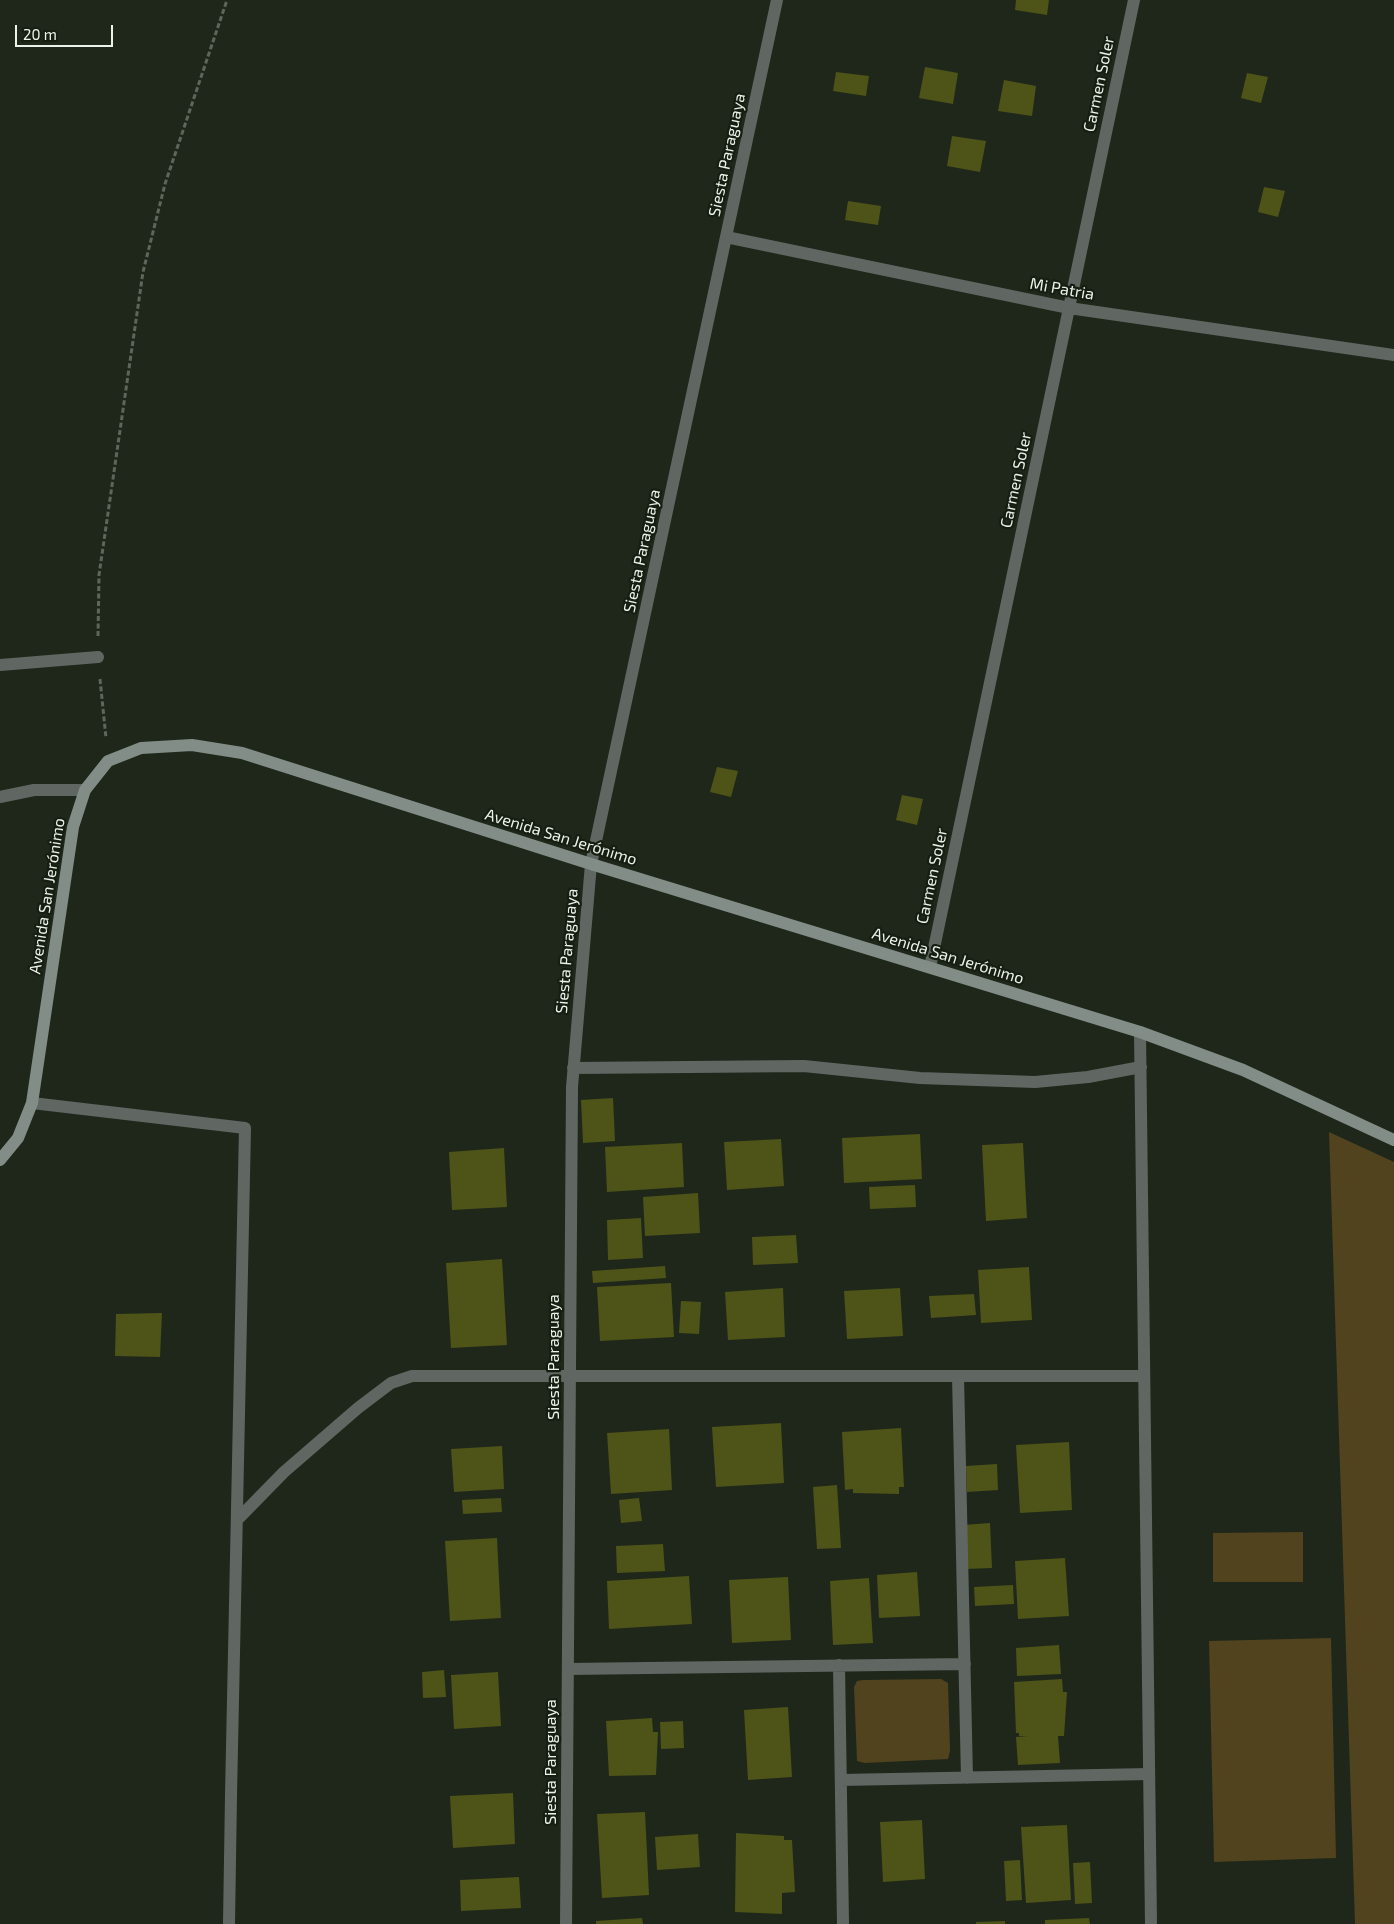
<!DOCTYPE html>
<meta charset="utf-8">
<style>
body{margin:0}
#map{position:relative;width:1394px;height:1924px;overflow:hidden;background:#1f271b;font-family:"Exo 2",sans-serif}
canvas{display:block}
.scale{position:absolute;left:15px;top:25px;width:98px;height:22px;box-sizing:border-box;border:2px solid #ecf2ea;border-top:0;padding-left:6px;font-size:15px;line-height:18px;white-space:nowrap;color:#ecf2ea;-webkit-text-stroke:4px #161e12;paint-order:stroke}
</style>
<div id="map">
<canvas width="1394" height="1924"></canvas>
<div class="scale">20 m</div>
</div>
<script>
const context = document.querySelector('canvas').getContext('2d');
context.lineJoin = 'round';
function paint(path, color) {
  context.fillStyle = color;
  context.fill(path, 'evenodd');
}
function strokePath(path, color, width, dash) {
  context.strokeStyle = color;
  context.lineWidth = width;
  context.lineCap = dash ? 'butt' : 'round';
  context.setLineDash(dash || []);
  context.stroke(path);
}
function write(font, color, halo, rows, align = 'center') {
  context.font = font + ' "Exo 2",sans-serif';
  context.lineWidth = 4.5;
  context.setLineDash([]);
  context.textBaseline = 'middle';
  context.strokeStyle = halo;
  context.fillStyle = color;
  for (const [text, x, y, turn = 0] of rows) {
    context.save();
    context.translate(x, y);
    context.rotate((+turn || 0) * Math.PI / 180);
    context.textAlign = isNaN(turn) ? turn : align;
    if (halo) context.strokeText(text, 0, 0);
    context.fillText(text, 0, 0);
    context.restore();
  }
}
const green = new Path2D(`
 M1329 1132 1394 1162V1924H1355Z
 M1303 1532V1582H1213V1533Z
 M1331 1638 1336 1858 1214 1862 1209 1641Z
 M863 1680 941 1679 948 1683 950 1751 948 1759 865 1763 857 1761 854 1687 857 1681Z`);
const building = new Path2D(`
 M1016 0H1049L1047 15 1015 10Z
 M925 67 958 73 953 104 919 98Z
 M836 72 869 76 866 96 833 91Z
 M1247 73 1268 77 1261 103 1241 98Z
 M1004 80 1036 86 1032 116 998 111Z
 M952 136 986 141 980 172 947 166Z
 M1264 187 1285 191 1278 217 1258 212Z
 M848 201 881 206 878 225 845 220Z
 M717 767 738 771 731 797 710 792Z
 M902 795 923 799 917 825 896 820Z
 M613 1098 615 1141 583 1143 581 1100Z
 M920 1134 922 1179 844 1183 842 1138Z
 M781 1139 784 1186 727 1190 724 1142Z
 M682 1143 684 1187 607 1192 605 1147Z
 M1023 1143 1027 1218 986 1221 982 1145Z
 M504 1148 507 1207 452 1210 449 1152Z
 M915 1185 916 1207 870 1209 869 1187Z
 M698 1193 700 1233 645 1236 643 1197Z
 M641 1218 643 1258 608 1260 607 1220Z
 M796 1235 798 1263 753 1265 752 1237Z
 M502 1259 507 1345 451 1348 446 1263Z
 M665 1266 666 1278 593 1283 592 1271Z
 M1029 1267 1032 1320 981 1323 978 1270Z
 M671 1283 674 1337 600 1341 597 1287Z
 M783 1288 785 1337 728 1340 725 1292Z
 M900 1288 903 1336 847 1339 844 1291Z
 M974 1294 976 1315 931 1318 929 1296Z
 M681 1301 701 1302 699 1334 679 1333Z
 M162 1313 160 1357 115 1356 116 1314Z
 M781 1423 784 1483 716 1487 712 1427Z
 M901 1428 904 1487H899V1494L853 1493V1489L845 1490 842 1432Z
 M669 1429 672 1490 611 1494 607 1433Z
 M1069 1442 1072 1510 1020 1513 1016 1445Z
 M502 1446 504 1489 454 1492 451 1449Z
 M997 1464 998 1490 967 1492 966 1466Z
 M837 1485 841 1548 817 1549 813 1487Z
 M501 1498 502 1512 463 1514 462 1500Z
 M639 1498 642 1521 621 1523 619 1500Z
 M990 1523 992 1568 965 1569 963 1525Z
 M497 1538 501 1618 450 1621 445 1541Z
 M663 1544 665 1571 617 1573 616 1546Z
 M1065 1558 1069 1616 1018 1619 1015 1561Z
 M917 1572 920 1616 879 1618 877 1575Z
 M689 1576 692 1624 609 1629 607 1581Z
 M788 1577 791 1640 732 1643 729 1580Z
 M869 1578 873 1643 833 1645 830 1581Z
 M1013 1585 1014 1604 975 1606 974 1587Z
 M1059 1645 1061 1674 1017 1676 1016 1648Z
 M444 1670 446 1697 423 1698 422 1672Z
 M498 1672 501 1726 454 1729 451 1675Z
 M1062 1679 1063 1692H1067L1064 1736H1058L1060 1763 1018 1765 1016 1737 1028 1736H1019V1733H1016L1014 1682Z
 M788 1707 792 1777 748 1780 744 1710Z
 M652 1718 653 1732H658L656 1775 609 1776 606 1721Z
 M683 1721 684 1748 661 1749 660 1722Z
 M513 1793 515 1844 453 1848 450 1796Z
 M645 1812 649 1895 602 1898 597 1814Z
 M922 1820 925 1879 883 1882 880 1822Z
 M1067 1825 1071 1900 1026 1903 1021 1827Z
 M736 1833 784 1836V1840H792L795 1892 782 1893V1914L735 1912Z
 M698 1834 700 1867 657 1870 655 1837Z
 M1020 1860 1022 1900 1006 1901 1004 1861Z
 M1090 1862 1092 1903 1075 1904 1073 1863Z
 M519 1877 521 1908 461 1911 460 1880Z
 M642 1918 643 1924H596V1921Z
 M1089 1918 1090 1924H1045V1920Z
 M1005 1921V1924H976V1922Z`);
const path = new Path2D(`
 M98 636 99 575 143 272 165 184 227 0
 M100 679 106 738`);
const lane = new Path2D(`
 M0 665 98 657
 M958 1376 967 1778
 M839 1665 843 1924
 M568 1669 965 1664
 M841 1780 1149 1774
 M229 1924 231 1795`);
const street = new Path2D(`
 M726 237 1069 308 1394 355
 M0 797 34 790H85
 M930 967 1134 0
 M1140 1032 1151 1924
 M573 1068 804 1066 920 1078 1035 1082 1088 1077 1141 1067
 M32 1103 245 1128 231 1795
 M237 1520 284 1472 358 1408 391 1383 412 1376H1144
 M566 1924 572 1087 591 864 777 0`);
const secondary = new Path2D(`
 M0 1160 18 1138 32 1103 73 827 85 790 108 761 141 748 192 745 242 753 591 864 1140 1032 1243 1070 1394 1140`);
const streetNames = [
 ["Carmen Soler",1099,84,-78],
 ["Siesta Paraguaya",727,155,-78],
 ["Mi Patria",1062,289,10],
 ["Carmen Soler",1016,480,-78],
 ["Siesta Paraguaya",642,551,-78],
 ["Avenida San Jerónimo",561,837,17],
 ["Carmen Soler",932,876,-78],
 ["Avenida San Jerónimo",47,896,-81],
 ["Siesta Paraguaya",567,951,-85],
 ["Avenida San Jerónimo",948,956,17],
 ["Siesta Paraguaya",554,1357,-90],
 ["Siesta Paraguaya",551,1762,-90]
];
paint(green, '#50431d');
paint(building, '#4e5317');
strokePath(path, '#5e655a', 3, [5, 2.5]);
strokePath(lane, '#606763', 12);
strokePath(street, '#606763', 12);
strokePath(secondary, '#818d86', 12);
write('16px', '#ecf2ea', '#161e12', streetNames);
</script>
